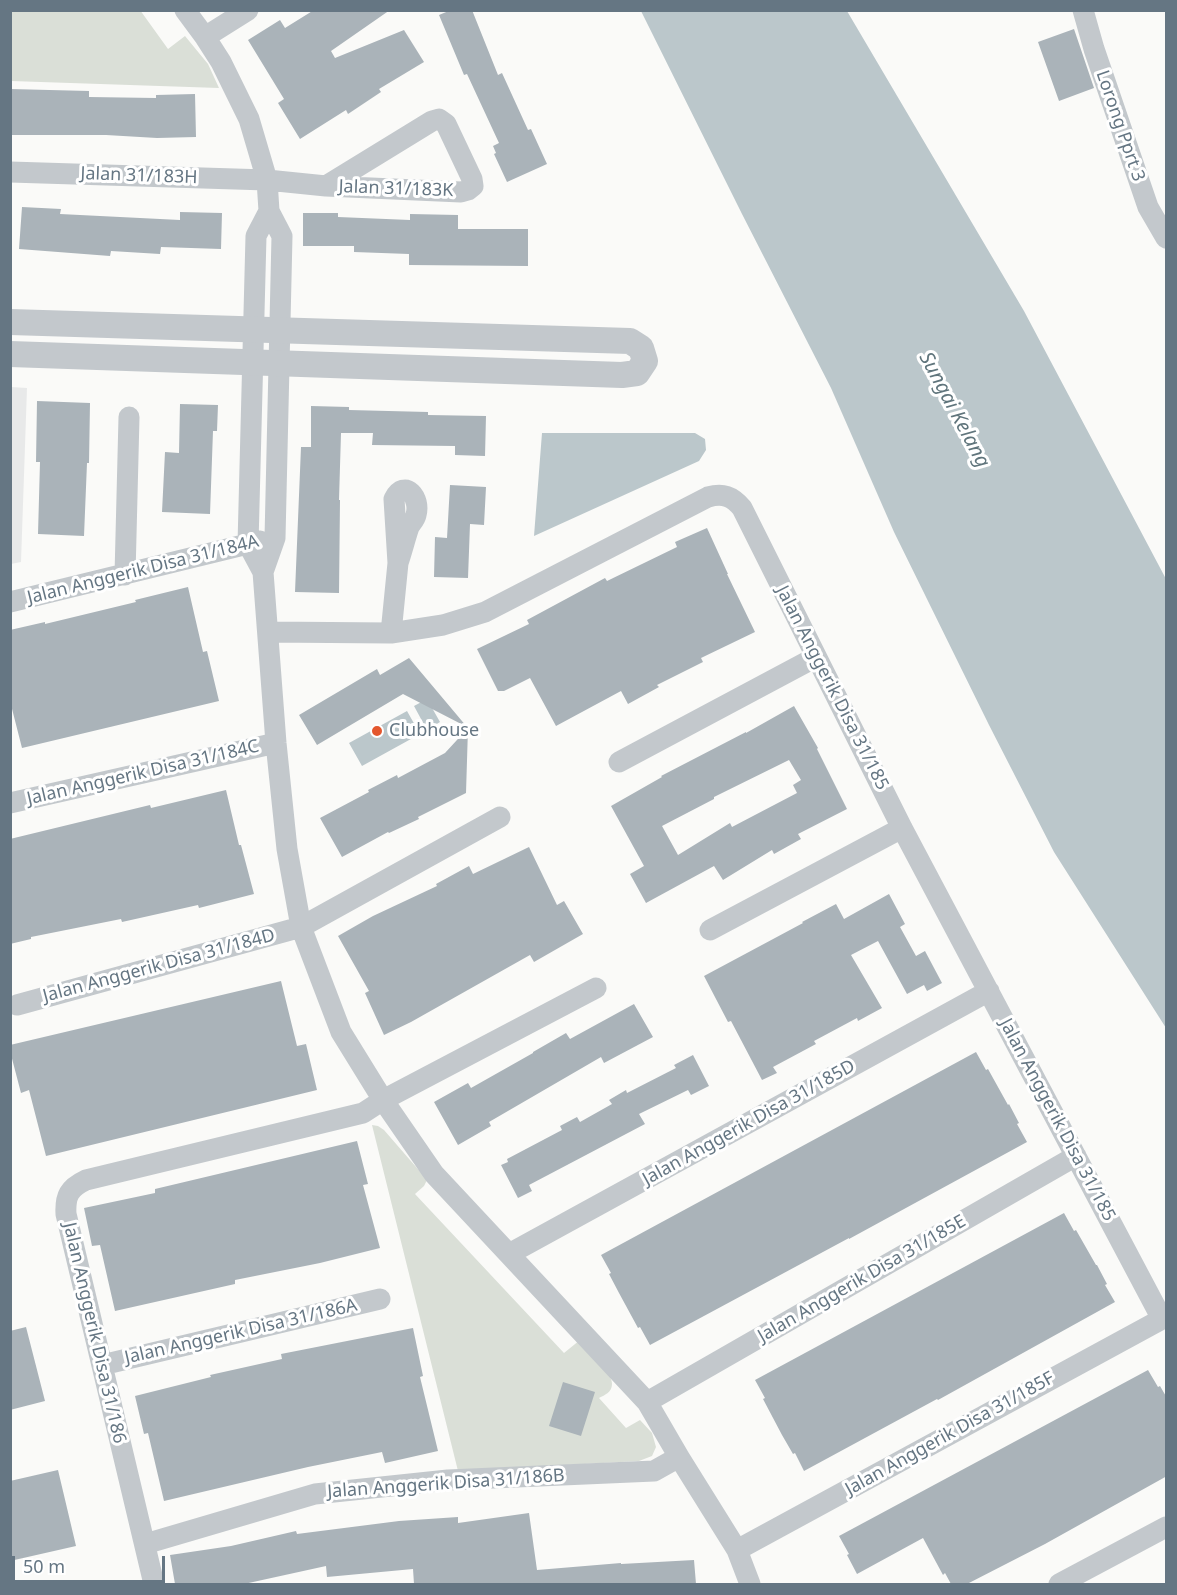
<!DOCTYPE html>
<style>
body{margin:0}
#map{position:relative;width:1177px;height:1595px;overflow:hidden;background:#fafaf8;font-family:"Noto Sans",sans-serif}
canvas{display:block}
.frame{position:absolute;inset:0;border:12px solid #657683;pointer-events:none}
.scale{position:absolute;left:12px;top:1556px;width:153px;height:27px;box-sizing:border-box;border:3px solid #657683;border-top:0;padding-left:8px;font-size:18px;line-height:21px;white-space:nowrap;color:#657683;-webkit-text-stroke:4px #fff;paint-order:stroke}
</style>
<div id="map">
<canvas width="1177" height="1595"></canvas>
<div class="frame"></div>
<div class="scale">50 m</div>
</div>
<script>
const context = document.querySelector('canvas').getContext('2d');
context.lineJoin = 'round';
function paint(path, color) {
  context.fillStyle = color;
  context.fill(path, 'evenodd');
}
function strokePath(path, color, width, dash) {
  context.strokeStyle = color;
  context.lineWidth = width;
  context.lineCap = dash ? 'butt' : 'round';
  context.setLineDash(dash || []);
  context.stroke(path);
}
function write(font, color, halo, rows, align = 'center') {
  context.font = font + ' "Noto Sans",sans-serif';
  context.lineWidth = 6;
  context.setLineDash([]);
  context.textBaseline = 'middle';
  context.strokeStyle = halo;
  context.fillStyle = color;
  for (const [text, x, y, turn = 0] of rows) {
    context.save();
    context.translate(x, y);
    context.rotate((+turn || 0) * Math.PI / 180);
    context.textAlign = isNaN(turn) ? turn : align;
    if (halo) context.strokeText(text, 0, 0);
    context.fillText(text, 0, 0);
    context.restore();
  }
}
const built = new Path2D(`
 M11 387 27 388 21 562 11 564Z`);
const green = new Path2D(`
 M140 10 168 49 185 36 208 64 219 88 11 81V11Z
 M372 1125 378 1126 384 1130 423 1175 427 1180 424 1186 415 1194 564 1353 580 1340C588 1350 613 1373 612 1384 612 1392 605 1395 599 1398L626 1428 640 1420 652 1433 656 1447 652 1456 639 1461 458 1471Z`);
const water = new Path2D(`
 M641 11H847L1024 311 1166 579V1028L1054 852 989 725 894 532 831 388 742 214Z
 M542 433H695L705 439 706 450 699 461 534 536Z
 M427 699 440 722 427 730 414 706Z
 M407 711 420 734 362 766 349 743Z`);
const building = new Path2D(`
 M314 10H390L331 51 335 58 404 30 424 62 379 89 381 92 348 114 346 110 300 139 278 103 284 99 248 40 280 20 285 28Z
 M451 10H472L498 75 502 73 528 130 531 129 547 164 507 182 494 154 496 153 493 146 499 143 467 74 464 75 439 15Z
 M1074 29 1094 88 1059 101 1038 42Z
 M10 89 89 91V97L156 98V95L195 94 196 137 157 138 106 135H10Z
 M22 207 61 209 60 214 180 220V212L222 213 221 249 161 247 160 254 111 251 110 256 19 249Z
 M303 213H338V217L410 220V214L458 215V229H528V266L409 265V254L354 252V246H303Z
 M37 401 90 403 89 463H87L84 536 38 534 40 462H36Z
 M180 404 218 405 217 431H213L210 514 162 512 165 452 179 453Z
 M311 406 349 407V410L428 412V415L486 416 485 456 455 455V446L372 445 373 433H341L339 500H340L339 593 295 592 301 447H311Z
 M450 485 486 487 484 525 470 524 468 578 434 577 435 537 447 538Z
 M707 528 728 574H727L755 632 701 658 703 662 657 685 659 687 628 704 621 691 556 726 530 678 504 691H498L477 649 529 624 527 620 605 578 607 581 677 547 675 542Z
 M188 587 203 652 207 651 219 701 22 748 10 701V630L45 622V624L136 602 135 600Z
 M409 658 467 727 403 694 317 745 299 715 377 669 380 675Z
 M794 706 818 748 817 749 847 809 798 834 801 839 774 854 772 850 723 880 714 866 646 903 630 874 644 866 611 806 662 777 661 776 746 732V733ZM789 760 801 780 793 785 797 793 732 827 730 823 678 855 662 826 714 799V797Z
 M468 728 466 793 418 817 419 819 389 833 388 832 342 857 320 818 369 792 368 790 397 775 398 778 445 753Z
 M226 790 239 845H241L254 894 199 908 198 905 122 922 121 919 31 937V939L10 944V839L150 805 151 808Z
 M529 847 557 905 564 901 583 934 534 962 530 955 411 1022 384 1035 365 993 369 991 338 936 373 916 437 886 436 884 469 866 473 874Z
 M889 894 905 924 900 927 916 956 925 951 942 983 927 991 924 985 907 994 878 941 851 955 882 1008 858 1021 857 1018 814 1041 816 1044 773 1067 777 1073 762 1080 731 1021 728 1022 704 976 803 923 802 922 836 904 844 919Z
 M281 981 297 1046 306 1044 317 1090 46 1156 29 1090 21 1093 10 1051V1045Z
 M634 1004 653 1037 604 1063 601 1057 489 1122 491 1126 458 1145 434 1102 468 1083 471 1088 533 1053V1052L566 1033 570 1039Z
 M976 1052 986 1070 988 1069 1008 1105 1009 1104 1019 1123 1017 1124 1027 1142 849 1239V1238L650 1345 640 1327 638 1328 619 1293 609 1274 611 1273 601 1255Z
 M693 1055 709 1086 691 1095 688 1090 639 1114 645 1124 529 1185 532 1191 518 1198 501 1165 508 1162 507 1159 562 1130 560 1126 577 1117 580 1122 612 1104 609 1100 626 1090 627 1093 676 1068 674 1065Z
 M357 1141 368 1184 363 1185 380 1248 320 1263 235 1280V1284L115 1311 100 1245 92 1246 84 1208 155 1193V1189Z
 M1064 1213 1074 1231 1076 1230 1096 1265H1097L1107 1284 1105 1285 1115 1302 938 1400 937 1399 804 1471 795 1453 793 1454 782 1435 763 1399 765 1398 755 1380Z
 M26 1327 45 1401 10 1410V1331Z
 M413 1328 423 1376 420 1377 438 1451 385 1463 382 1452 308 1467 164 1501 148 1433 144 1434 135 1396 211 1377 210 1375 282 1359 281 1354Z
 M1148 1370 1158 1387 1160 1386 1167 1398V1476L1045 1544 967 1584H951L945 1573 943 1575 923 1538 857 1574 847 1555 849 1554 839 1536Z
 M563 1382 595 1392 581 1436 549 1426Z
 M58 1470 76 1546 10 1561V1481Z
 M529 1513 537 1570 621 1563V1564L694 1560 696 1584H414L413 1569 327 1577 326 1566 244 1584H175L170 1555 231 1546 296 1531 297 1534 399 1521 458 1517V1523Z`);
const minor = new Path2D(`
 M185 10 205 37 221 62 249 119 267 180 269 211 282 236 275 538 263 572
 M1083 10 1094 49 1148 207 1166 238
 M205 37 248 10
 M10 172 267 180 326 186 461 192 468 190 473 186 472 179 446 124 439 119 432 121 326 186
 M269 211 256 236 248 544 263 572 276 743 287 849 301 927 341 1032 383 1100 434 1174 647 1402 679 1457 737 1550 750 1584
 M125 575 129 417
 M10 602 260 541
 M268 632 391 633 443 625 485 612 708 497C723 493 732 496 742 508L902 828 1162 1319 737 1550
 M391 633 398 563 394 499C405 478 421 498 416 515 415 520 411 523 409 527 405 539 402 551 398 563
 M619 762 816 657
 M10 803 276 743
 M710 930 902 828
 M17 1005 301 927 500 817
 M509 1254 989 991
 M102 1365 380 1299
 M647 1402 1076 1156
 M145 1544 315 1494 448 1480 654 1471 679 1457
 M154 1584 66 1214C65 1196 69 1188 86 1180L363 1113 383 1100 596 988
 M1059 1584 1166 1527`);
const tertiary = new Path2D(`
 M10 322 630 341 641 348 645 361 637 373 622 375 10 354`);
const markers = [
 [377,731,6,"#e4572e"]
];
const streetNames = [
 ["Lorong Pprt 3",1120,126,71],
 ["Jalan 31/183H",139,176,2],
 ["Jalan 31/183K",396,189,2],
 ["Jalan Anggerik Disa 31/184A",143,570,-14],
 ["Jalan Anggerik Disa 31/185",832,688,63],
 ["Jalan Anggerik Disa 31/184C",143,773,-13],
 ["Jalan Anggerik Disa 31/184D",159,966,-15],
 ["Jalan Anggerik Disa 31/185",1057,1120,62],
 ["Jalan Anggerik Disa 31/185D",749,1123,-29],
 ["Jalan Anggerik Disa 31/185E",862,1279,-30],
 ["Jalan Anggerik Disa 31/186A",241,1332,-13],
 ["Jalan Anggerik Disa 31/186",94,1333,77],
 ["Jalan Anggerik Disa 31/185F",950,1434,-29],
 ["Jalan Anggerik Disa 31/186B",446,1484,-4]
];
const poiNames = [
 ["Clubhouse",389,731]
];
const waterNames = [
 ["Sungai Kelang",954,410,62]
];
paint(built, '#e8e9e9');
paint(green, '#dadfd7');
paint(water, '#bbc7cb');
paint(building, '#aab3b9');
strokePath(minor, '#c3c8cc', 21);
strokePath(tertiary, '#c3c8cc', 26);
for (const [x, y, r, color] of markers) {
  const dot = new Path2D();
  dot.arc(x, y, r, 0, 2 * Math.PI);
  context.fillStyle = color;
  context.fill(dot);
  strokePath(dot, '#fff', 2);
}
write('18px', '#657683', '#fff', streetNames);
write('18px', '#657683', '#fff', poiNames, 'left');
write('italic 20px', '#60757c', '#fff', waterNames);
</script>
